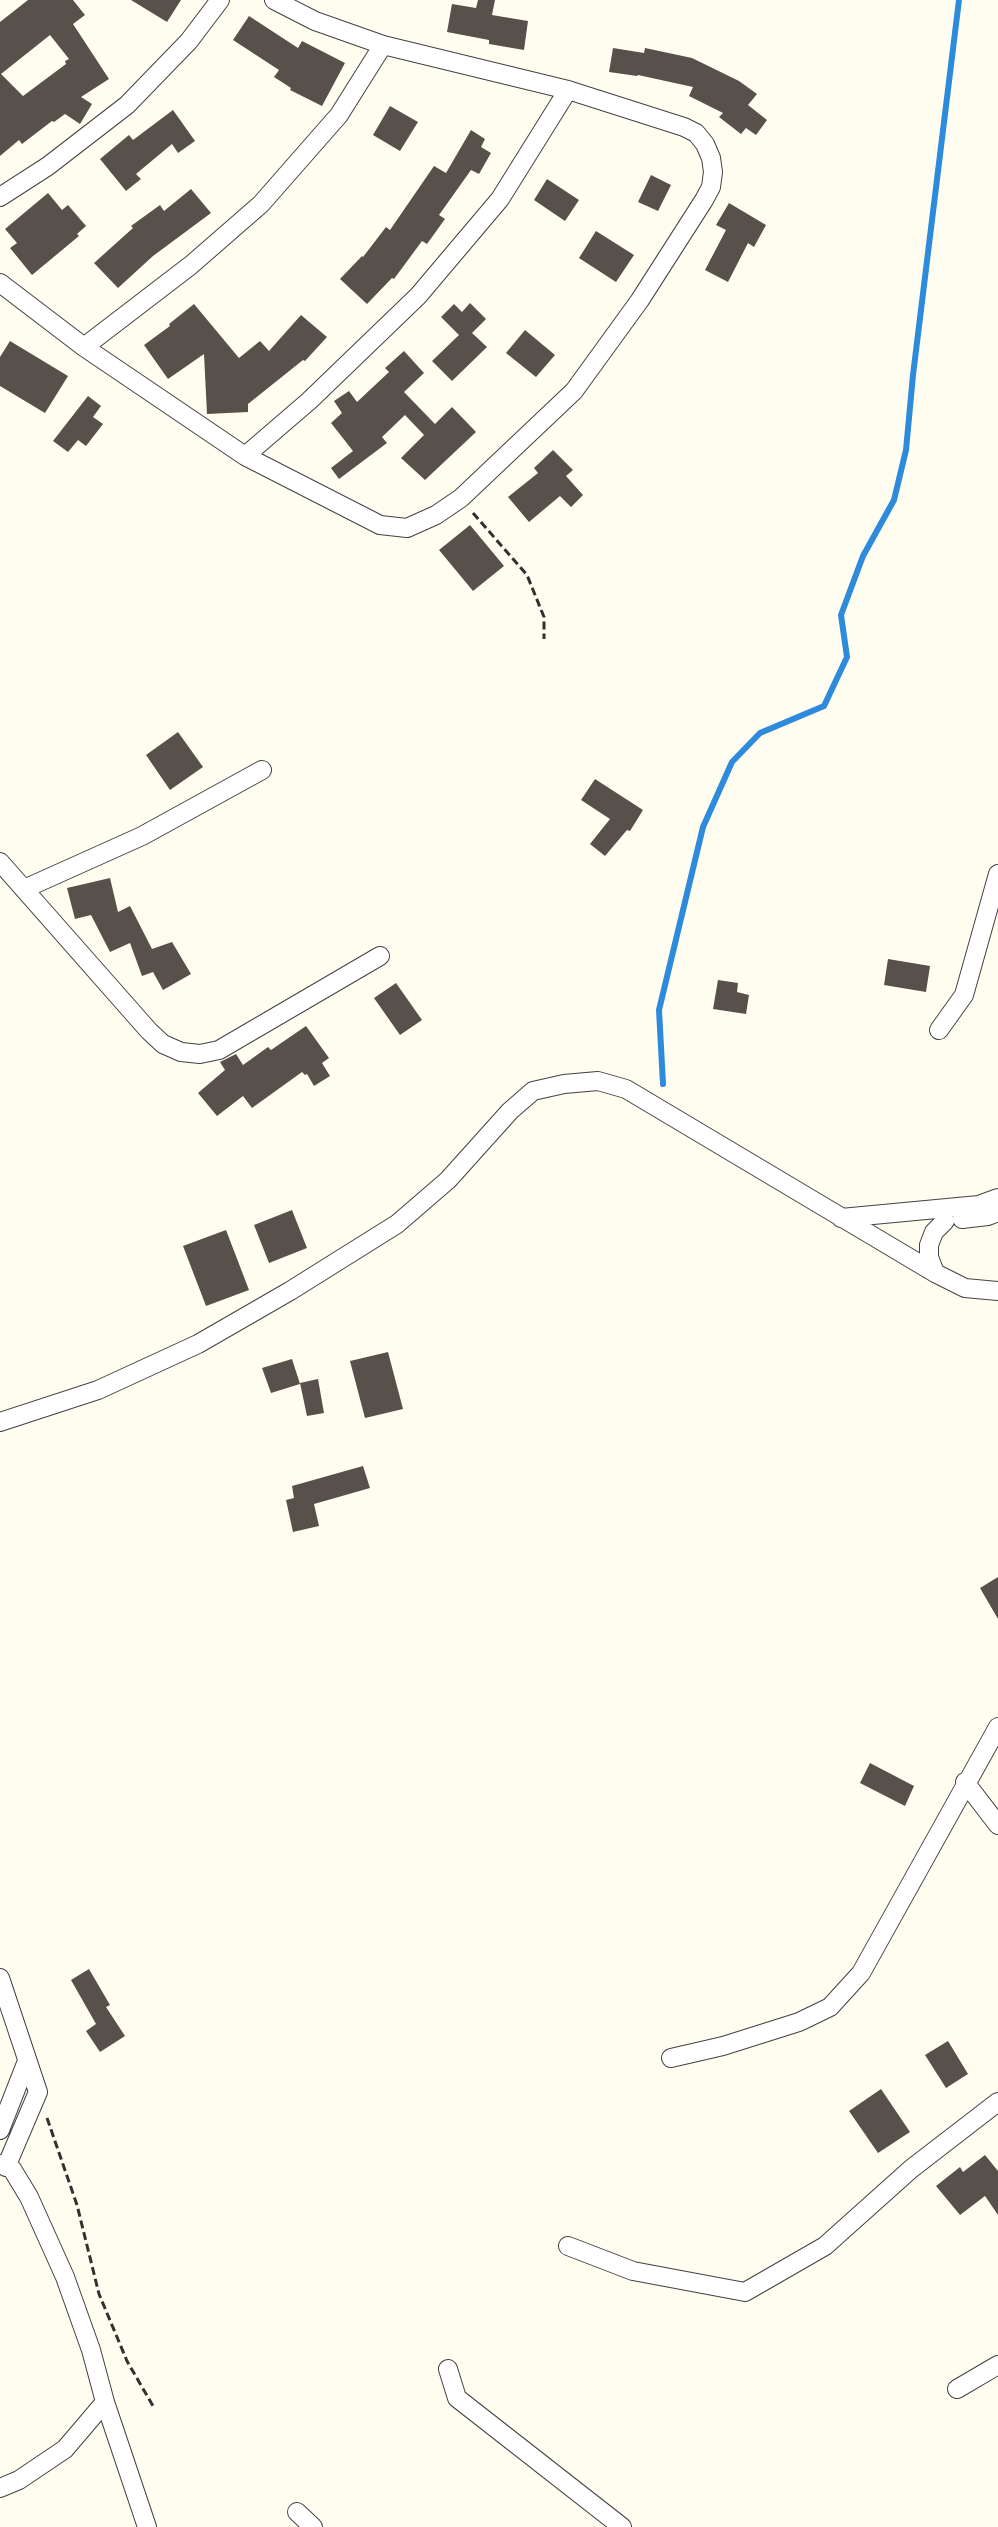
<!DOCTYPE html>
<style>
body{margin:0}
canvas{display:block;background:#fffdf0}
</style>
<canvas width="998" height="2527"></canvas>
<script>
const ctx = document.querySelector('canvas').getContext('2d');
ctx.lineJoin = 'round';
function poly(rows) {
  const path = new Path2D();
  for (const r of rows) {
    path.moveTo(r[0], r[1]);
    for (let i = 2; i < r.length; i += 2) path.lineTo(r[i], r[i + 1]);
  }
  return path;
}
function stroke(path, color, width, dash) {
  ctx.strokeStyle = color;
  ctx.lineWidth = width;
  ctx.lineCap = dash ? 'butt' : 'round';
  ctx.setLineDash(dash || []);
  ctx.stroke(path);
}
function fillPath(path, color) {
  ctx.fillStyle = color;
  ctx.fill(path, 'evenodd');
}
const stream = poly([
 [663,1084,659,1010,703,827,732,762,760,733,824,706,847,657,841,615,863,556,894,500,906,450,913,375,959,0]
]);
const building = poly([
 [28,0,73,0,85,15,73,24,109,79,81,97,92,104,80,124,65,114,54,122,52,121,22,144,19,140,0,156,0,22],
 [50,35,69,59,65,61,66,64,23,96,1,74],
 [131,0,181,0,167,22],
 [478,0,495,0,492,15,528,21,524,50,489,44,489,40,447,32,452,4,476,8],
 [249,16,298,48,302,41,345,63,322,106,290,90,291,88,274,77,279,70,233,40],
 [613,48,644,53,645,48,692,58,739,81,757,94,748,105,767,120,756,135,746,128,741,134,719,117,723,113,689,96,693,87,638,75,637,76,609,72],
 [390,106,418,122,400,151,373,135],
 [173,110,195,141,178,153,172,144,136,174,141,179,126,191,100,159,129,135,133,140],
 [471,130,485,139,481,147,491,153,479,174,471,170,439,215,445,219,427,244,422,241,394,279,392,278,367,304,340,279,362,256,363,257,386,227,390,230,434,166,446,173],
 [651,175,671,185,658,211,638,202],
 [547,179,579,200,565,221,534,200],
 [191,189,211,213,153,256,118,288,94,263,133,228,131,226,160,205,164,211],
 [48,193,62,210,68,205,86,226,77,234,79,236,32,275,10,248,17,243,5,229],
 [729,203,766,225,754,247,748,243,728,282,705,270,726,230,716,225],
 [596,231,634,255,616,282,579,258],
 [470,303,486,319,472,333,487,347,452,381,432,361,459,335,441,317,454,304,462,312],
 [194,304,239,358,260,341,269,351,301,315,327,337,305,361,303,360,248,404,248,412,207,414,204,354,168,379,144,345,170,326,169,324],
 [525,330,555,355,536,377,506,353],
 [10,341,68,376,45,413,0,386,0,357],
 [404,351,424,373,404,392,435,424,452,407,476,432,425,480,401,458,424,435,405,415,382,437,387,443,339,479,331,468,353,451,331,423,342,413,334,401,349,391,357,402,389,372,385,368],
 [88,396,101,406,93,417,103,424,86,446,78,440,68,452,53,441],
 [553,450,573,470,566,476,583,495,571,507,560,496,529,522,508,497,538,473,534,468],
 [470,525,504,566,473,591,439,550],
 [178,732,203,767,170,790,146,755],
 [595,779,643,810,630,831,627,830,605,856,590,844,610,819,581,800],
 [110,878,118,912,130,906,152,949,172,942,191,974,163,990,153,972,142,976,130,943,110,952,91,915,75,919,67,888],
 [888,959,930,966,926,992,884,985],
 [718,980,738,983,737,992,749,995,746,1014,713,1009],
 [396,983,422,1020,400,1035,374,998],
 [306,1026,329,1058,322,1063,330,1076,314,1086,307,1074,305,1075,302,1072,252,1108,243,1096,217,1116,198,1093,225,1070,220,1062,236,1054,243,1065,268,1047,271,1050],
 [292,1210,307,1248,269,1263,254,1225],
 [226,1230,249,1290,206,1306,183,1246],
 [388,1352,403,1409,365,1418,350,1361],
 [292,1359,300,1384,271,1393,262,1368],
 [318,1379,324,1413,307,1416,300,1383],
 [363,1466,370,1488,314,1504,319,1526,293,1532,286,1500,294,1498,292,1486],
 [998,1577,998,1619,980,1588],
 [870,1763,914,1786,905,1806,860,1783],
 [89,1969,110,2005,106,2007,125,2036,100,2052,86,2031,96,2024,71,1980],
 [948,2041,968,2074,946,2088,925,2055],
 [881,2089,910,2132,878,2153,849,2111],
 [985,2155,998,2171,998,2215,985,2196,960,2215,936,2186,960,2167,963,2172]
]);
const path = poly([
 [473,513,527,575,544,617,544,639],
 [47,2118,77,2205,99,2294,127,2361,153,2406]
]);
const minor = poly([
 [0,197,48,166,127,105,189,41,220,0],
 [0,283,84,347,245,456,380,525,407,528,436,515,461,498,574,391,640,300,704,200,711,187,713,172,711,158,705,144,696,133,684,127,568,90,383,45,315,21,274,0],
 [84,347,191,265,261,204,339,115,383,45],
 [245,456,309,401,418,296,500,199,568,90],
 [0,862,149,1031,163,1044,181,1052,200,1054,219,1050,380,956],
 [24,889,142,836,262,770],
 [939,1030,964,995,998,874],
 [841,1218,979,1205,998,1198],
 [962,1219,988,1216,998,1212],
 [935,1273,929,1257,929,1245,934,1232,945,1221],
 [0,1422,98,1390,198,1344,290,1291,397,1224,448,1180,510,1111,533,1091,564,1084,598,1081,626,1089,935,1273,965,1288,998,1291],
 [965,1782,998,1825],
 [0,1978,38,2092,6,2167],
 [671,2058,723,2046,799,2022,830,2007,861,1973,998,1727],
 [0,2130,27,2061],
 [0,2164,12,2169,29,2197,65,2277,91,2350,105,2402,147,2527],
 [568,2246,633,2271,745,2292,825,2246,911,2169,998,2102],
 [448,2369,457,2398,622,2527],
 [957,2389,998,2365],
 [0,2488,19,2480,65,2449,105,2402],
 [297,2512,313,2527]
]);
stroke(stream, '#2e8bdb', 6);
fillPath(building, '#58504a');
stroke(minor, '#424242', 20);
stroke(path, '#313131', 3, [8, 4]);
stroke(minor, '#fff', 18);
</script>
